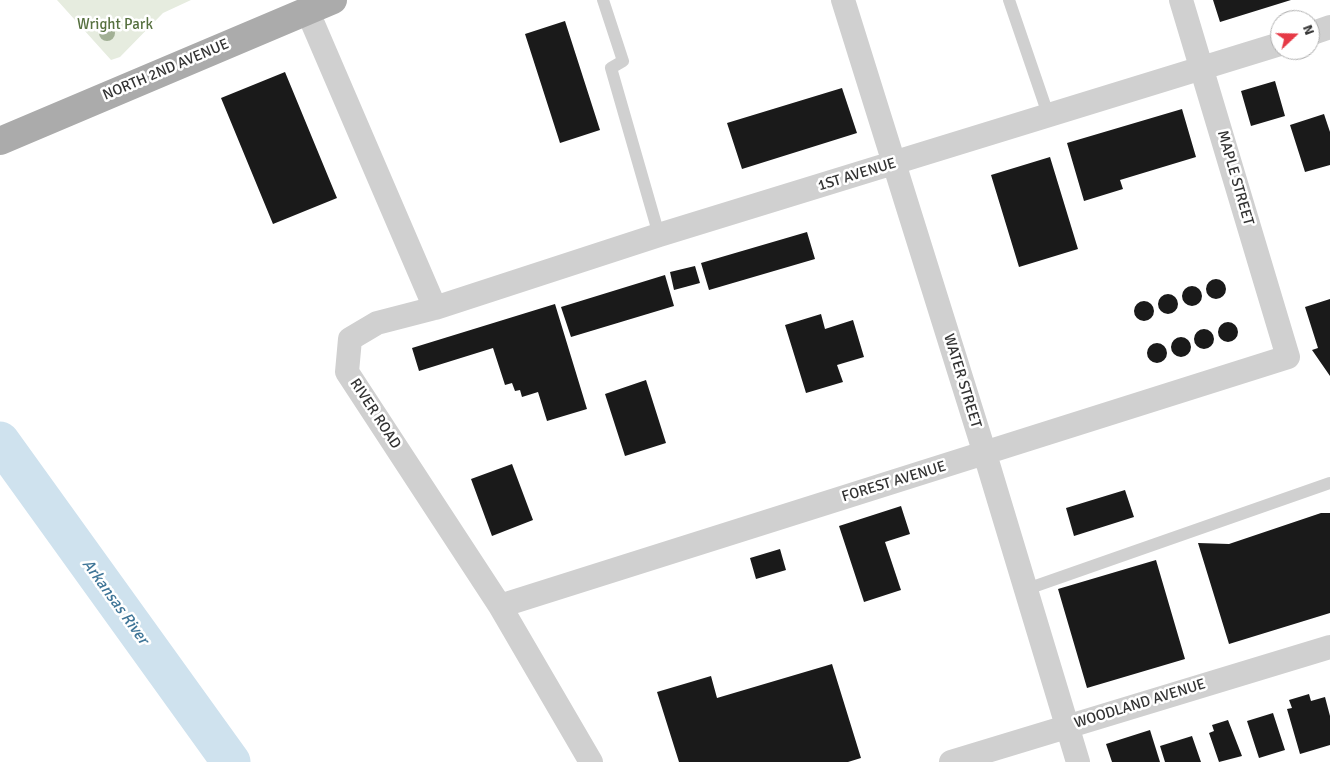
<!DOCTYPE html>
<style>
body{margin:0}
#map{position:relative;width:1330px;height:762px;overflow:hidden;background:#fff;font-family:Signika,sans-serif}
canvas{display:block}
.north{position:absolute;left:1270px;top:10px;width:50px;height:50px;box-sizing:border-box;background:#fff;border:1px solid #adadad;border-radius:50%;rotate:69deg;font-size:14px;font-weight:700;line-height:20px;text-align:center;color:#333}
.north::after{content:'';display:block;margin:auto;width:18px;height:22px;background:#e63946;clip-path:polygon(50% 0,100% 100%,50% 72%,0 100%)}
</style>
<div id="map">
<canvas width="1330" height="762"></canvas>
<div class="north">N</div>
</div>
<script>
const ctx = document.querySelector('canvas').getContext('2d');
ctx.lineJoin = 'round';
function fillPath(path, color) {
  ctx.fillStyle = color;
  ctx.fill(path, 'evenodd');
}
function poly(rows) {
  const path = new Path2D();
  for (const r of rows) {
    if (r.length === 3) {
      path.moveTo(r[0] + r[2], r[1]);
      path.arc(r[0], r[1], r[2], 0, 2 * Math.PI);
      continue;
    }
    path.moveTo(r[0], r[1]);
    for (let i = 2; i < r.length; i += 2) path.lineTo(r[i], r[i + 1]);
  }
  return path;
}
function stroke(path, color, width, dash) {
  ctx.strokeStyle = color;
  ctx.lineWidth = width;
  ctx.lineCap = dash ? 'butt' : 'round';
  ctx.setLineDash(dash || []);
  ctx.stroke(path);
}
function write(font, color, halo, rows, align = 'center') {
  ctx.font = font + ' Signika,sans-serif';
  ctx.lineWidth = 5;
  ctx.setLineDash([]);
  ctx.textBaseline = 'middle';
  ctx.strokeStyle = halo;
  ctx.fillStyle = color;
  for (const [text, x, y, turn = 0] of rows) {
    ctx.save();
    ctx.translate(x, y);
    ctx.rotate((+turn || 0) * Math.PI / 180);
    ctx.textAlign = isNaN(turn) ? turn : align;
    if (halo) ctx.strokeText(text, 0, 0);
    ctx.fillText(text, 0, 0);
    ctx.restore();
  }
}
const green = poly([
 [57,0,191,0,163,13,120,57,111,60]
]);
const river = poly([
 [0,441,231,762]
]);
const building = poly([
 [1213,0,1291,0,1220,22],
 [565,21,600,130,560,143,525,34],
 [285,72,337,198,273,224,221,98],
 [1275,81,1285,116,1251,126,1241,91],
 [842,88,857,133,742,169,727,123],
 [1182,109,1196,157,1120,180,1123,189,1084,201,1067,143],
 [1324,114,1330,132,1330,165,1305,172,1290,125],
 [1050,157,1078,249,1019,267,991,175],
 [807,232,815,259,709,290,701,263],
 [695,266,700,283,674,290,670,272],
 [665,275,674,306,571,337,561,307],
 [1216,289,10],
 [1192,296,10],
 [1168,304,10],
 [1330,299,1330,376,1312,350,1318,348,1305,307],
 [1144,311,10],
 [555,304,587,409,547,421,538,392,522,397,520,390,515,391,512,383,505,385,493,348,419,371,412,348],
 [821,314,825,329,853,320,864,357,837,365,843,382,806,393,785,325],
 [1228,332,10],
 [1204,339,10],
 [1181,347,10],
 [1157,353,10],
 [646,380,666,443,625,456,605,394],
 [512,464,533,520,492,536,471,479],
 [1125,490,1134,517,1074,536,1066,508],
 [901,506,910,534,885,542,901,590,864,602,839,526],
 [1321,513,1330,513,1330,613,1229,644,1198,543,1229,544],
 [780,549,786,570,756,579,750,558],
 [1156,560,1185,659,1087,688,1058,589],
 [832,664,861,758,848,762,679,762,657,692,711,676,717,698],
 [1309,694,1311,701,1325,697,1330,716,1330,745,1300,754,1287,709,1292,708,1289,700],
 [1273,713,1285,750,1259,758,1247,721],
 [1228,720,1242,756,1219,762,1209,733,1214,731,1212,725],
 [1150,730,1160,762,1112,762,1106,744],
 [1192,736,1201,762,1165,762,1160,746]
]);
const lane = poly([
 [603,0,623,61,611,68,659,235],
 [1009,0,1049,117],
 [1027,589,1330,483]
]);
const street = poly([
 [843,0,985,454,1078,762],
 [307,10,435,308],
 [1310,34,1330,27],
 [500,606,1288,357,1181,0],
 [591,762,500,606,347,372,350,339,377,323,435,308,659,235,1280,44],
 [951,762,1330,647]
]);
const primary = poly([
 [0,141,333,0]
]);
const trees = [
 [107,33]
];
const parkNames = [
 ["Wright Park",115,25]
];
const streetNames = [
 ["NORTH 2ND AVENUE",166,70,-23],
 ["1ST AVENUE",857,175,-17],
 ["MAPLE STREET",1235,178,74],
 ["WATER STREET",962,381,73],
 ["RIVER ROAD",375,414,57],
 ["FOREST AVENUE",894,482,-17],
 ["WOODLAND AVENUE",1140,704,-17]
];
const waterNames = [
 ["Arkansas River",115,602,54]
];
fillPath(green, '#e6ecdf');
stroke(river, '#cfe2ee', 39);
fillPath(building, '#1a1a1a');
stroke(lane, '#d0d0d0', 12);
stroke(street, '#d0d0d0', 24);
stroke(primary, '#ababab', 28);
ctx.fillStyle = '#a2b095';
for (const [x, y] of trees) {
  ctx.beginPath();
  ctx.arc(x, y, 8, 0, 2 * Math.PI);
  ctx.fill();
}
write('15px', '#56703f', '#fff', parkNames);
write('15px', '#333', '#fff', streetNames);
write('italic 16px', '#3f7597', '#fff', waterNames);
</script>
